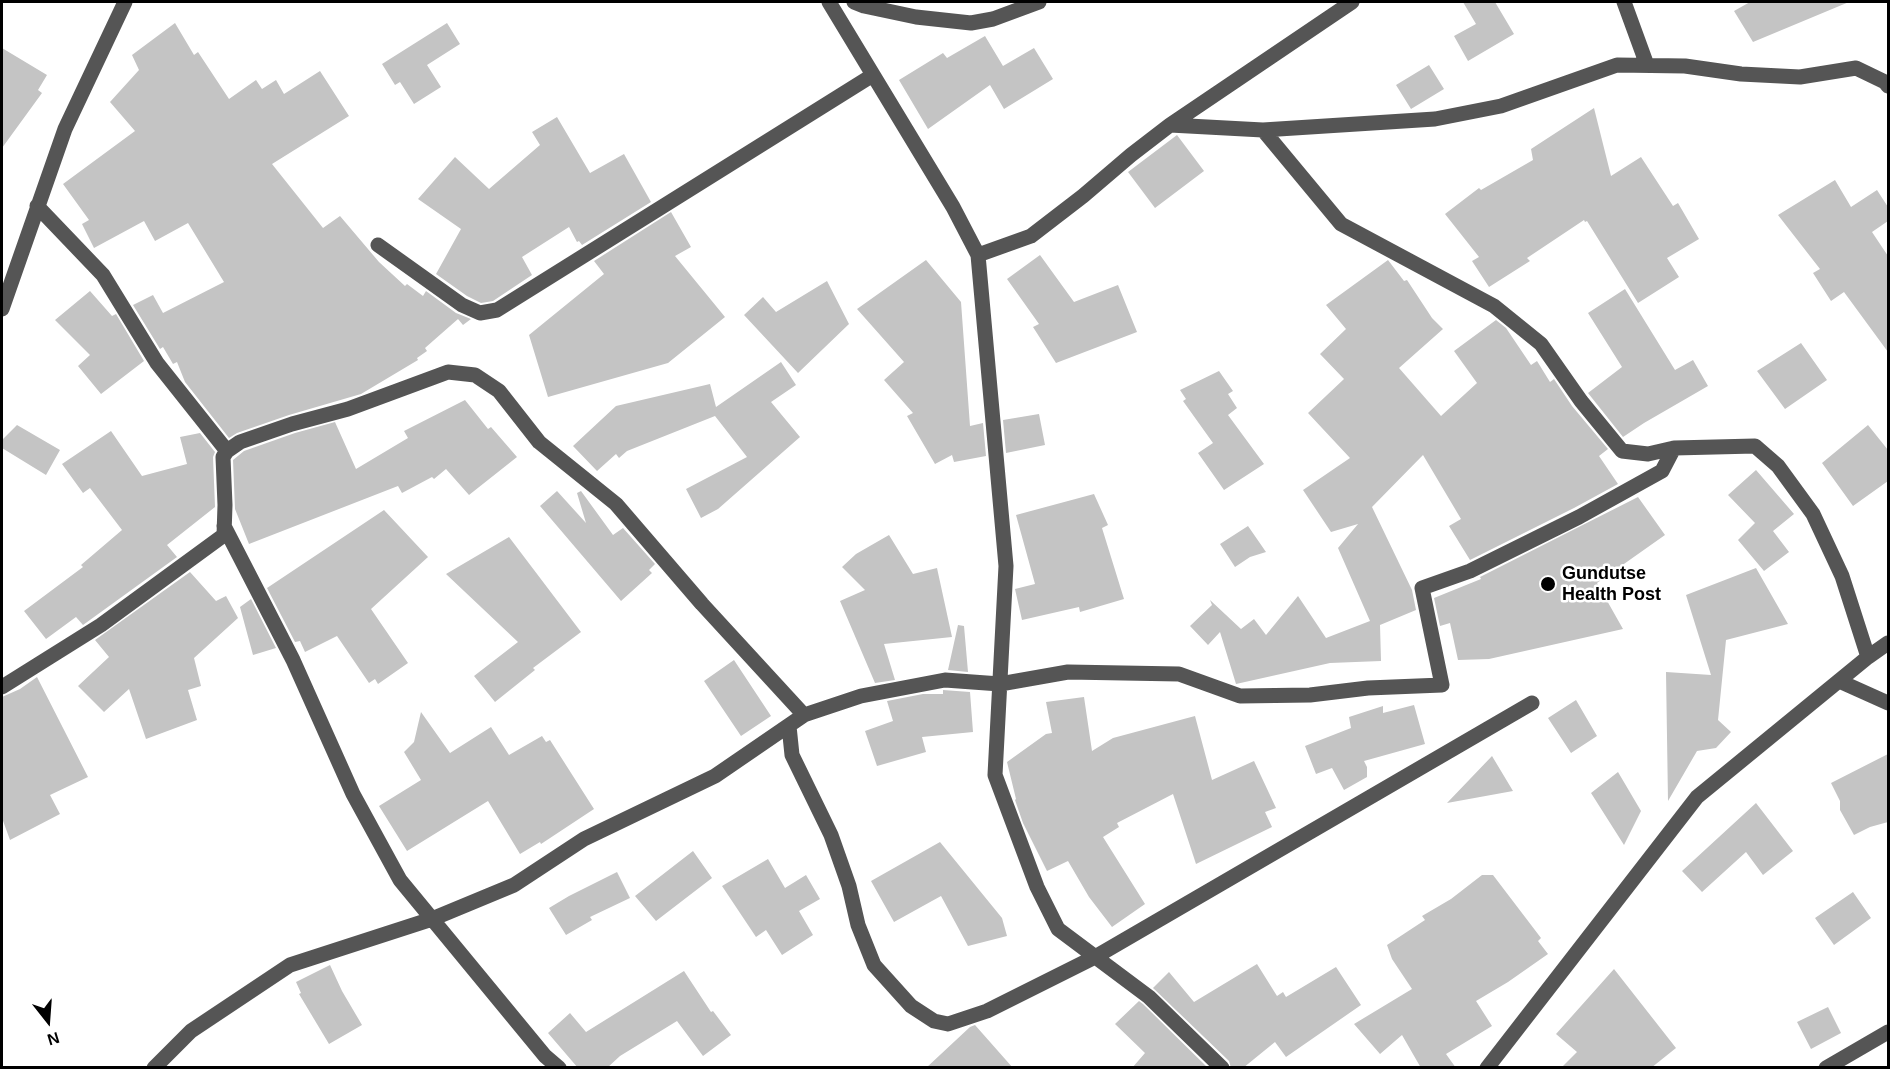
<!DOCTYPE html>
<style>
body{margin:0}
#map{position:relative;width:1890px;height:1069px;overflow:hidden;background:#fff;font-family:Helvetica,sans-serif}
canvas{display:block}
.frame{position:absolute;inset:0;border:3px solid #000;pointer-events:none}
.north{position:absolute;left:18px;top:991px;width:60px;height:60px;-webkit-text-stroke:4px #fff;paint-order:stroke;rotate:163deg;font-size:16px;font-weight:700;line-height:24px;text-align:center;color:#000}
.north::after{content:'';display:block;margin:auto;width:21px;height:27px;background:#000;clip-path:polygon(50% 0,100% 100%,50% 72%,0 100%)}
</style>
<div id="map">
<canvas width="1890" height="1069"></canvas>
<div class="frame"></div>
<div class="north">N</div>
</div>
<script>
const ctx = document.querySelector('canvas').getContext('2d');
ctx.lineJoin = 'round';
function fillPath(path, color) {
  ctx.fillStyle = color;
  ctx.fill(path, 'evenodd');
}
function poly(rows) {
  const path = new Path2D();
  for (const r of rows) {
    path.moveTo(r[0], r[1]);
    for (let i = 2; i < r.length; i += 2) path.lineTo(r[i], r[i + 1]);
  }
  return path;
}
function stroke(path, color, width, dash) {
  ctx.strokeStyle = color;
  ctx.lineWidth = width;
  ctx.lineCap = dash ? 'butt' : 'round';
  ctx.setLineDash(dash || []);
  ctx.stroke(path);
}
function write(font, color, halo, rows, align = 'center') {
  ctx.font = font + ' Helvetica,sans-serif';
  ctx.lineWidth = 5;
  ctx.setLineDash([]);
  ctx.textBaseline = 'middle';
  ctx.strokeStyle = halo;
  ctx.fillStyle = color;
  for (const [text, x, y, turn = 0] of rows) {
    ctx.save();
    ctx.translate(x, y);
    ctx.rotate((+turn || 0) * Math.PI / 180);
    ctx.textAlign = isNaN(turn) ? turn : align;
    if (halo) ctx.strokeText(text, 0, 0);
    ctx.fillText(text, 0, 0);
    ctx.restore();
  }
}
const building = poly([
 [1463,2,1495,2,1514,34,1468,61,1454,36,1476,24],
 [1750,2,1849,2,1753,42,1734,11],
 [175,23,194,55,198,52,229,99,256,80,262,89,276,80,284,94,320,71,349,116,272,164,323,228,340,216,379,262,405,286,407,284,423,296,426,291,456,313,471,319,463,325,458,319,425,348,427,351,417,358,418,360,361,394,289,415,237,433,229,438,185,382,177,362,173,364,163,347,160,349,133,305,153,295,163,313,224,282,188,223,155,241,144,221,94,248,82,224,89,220,63,184,135,131,110,102,139,70,132,55],
 [447,23,460,44,427,65,441,87,414,104,400,82,395,85,382,64],
 [985,36,1003,66,1034,48,1053,79,1004,109,990,85,928,129,899,80,943,53,947,58],
 [2,48,47,75,38,90,42,93,2,148],
 [1429,65,1444,89,1411,109,1396,85],
 [1594,108,1611,176,1641,157,1673,206,1678,203,1699,239,1667,258,1679,277,1638,303,1587,221,1585,222,1584,220,1527,258,1530,261,1489,287,1472,261,1479,257,1445,214,1479,188,1481,190,1533,160,1531,149],
 [557,117,590,173,624,154,651,202,582,245,579,241,577,242,569,227,522,257,532,275,493,301,481,303,467,296,436,274,461,229,418,199,455,157,489,189,540,145,532,132],
 [1177,135,1204,171,1155,208,1128,172],
 [1835,180,1851,207,1877,190,1888,207,1888,221,1872,232,1888,256,1888,352,1844,292,1831,301,1813,273,1820,269,1778,215],
 [671,212,691,247,675,256,725,317,668,363,548,397,529,335,604,274,594,261],
 [1040,255,1074,302,1118,285,1137,332,1056,363,1033,327,1039,324,1007,279],
 [926,260,961,302,970,426,983,423,986,456,954,462,952,455,935,464,907,416,913,413,884,380,904,362,857,309],
 [1388,260,1404,281,1407,280,1432,318,1443,329,1399,368,1441,416,1477,383,1454,351,1496,320,1506,328,1531,365,1537,361,1550,382,1554,379,1572,406,1608,449,1599,456,1618,484,1574,508,1470,560,1449,526,1461,519,1423,455,1372,507,1412,590,1416,610,1380,625,1381,661,1330,663,1236,684,1220,632,1208,645,1190,626,1212,605,1210,600,1241,629,1254,619,1266,635,1298,596,1326,638,1370,621,1338,548,1358,524,1331,532,1303,490,1350,458,1308,413,1344,379,1320,354,1346,329,1326,305],
 [827,281,849,324,798,373,744,315,763,297,776,312],
 [1625,289,1675,370,1693,360,1708,386,1644,423,1623,437,1588,393,1622,367,1588,313],
 [90,291,112,316,116,314,144,361,101,394,78,366,90,355,55,320],
 [1801,343,1827,380,1785,409,1757,371],
 [781,362,796,385,771,402,800,437,718,509,701,518,686,489,747,457,715,416,627,451,619,458,616,454,597,471,573,446,616,406,710,384,716,407],
 [1219,371,1233,391,1228,394,1237,408,1228,415,1264,464,1224,490,1198,453,1213,443,1183,401,1186,399,1180,390],
 [465,400,488,429,491,427,517,457,469,495,446,469,434,479,432,477,402,493,398,486,249,544,235,509,233,460,244,451,295,433,335,422,356,469,408,438,404,431],
 [1039,414,1045,445,1006,453,1003,420],
 [17,425,60,450,46,475,2,448,2,440],
 [1868,425,1888,450,1888,481,1853,506,1822,463],
 [111,431,142,476,187,464,180,437,200,433,215,452,213,457,215,507,167,545,177,557,83,625,76,617,46,639,24,611,83,567,81,565,122,530,90,488,83,493,62,464],
 [1756,470,1794,514,1773,531,1789,552,1764,571,1738,540,1755,523,1728,495],
 [557,491,586,523,577,493,581,491,613,535,623,528,655,564,649,570,652,573,621,601,540,506],
 [1094,494,1108,525,1102,528,1124,599,1080,612,1079,607,1022,620,1015,589,1035,584,1016,515],
 [1638,497,1665,535,1597,583,1623,629,1489,659,1458,660,1450,623,1440,626,1434,598,1481,579,1480,577],
 [384,510,428,557,371,609,408,663,378,684,375,679,369,683,337,636,305,652,300,641,295,642,267,588],
 [1248,526,1266,552,1250,557,1235,567,1220,544],
 [889,535,913,574,937,568,952,637,884,644,895,680,875,683,840,601,865,590,842,567,856,554],
 [509,537,581,632,533,668,535,670,495,702,474,676,518,642,446,574],
 [1756,568,1788,624,1726,640,1718,720,1731,732,1716,748,1697,751,1668,801,1666,672,1711,675,1686,595],
 [190,572,216,601,226,596,238,618,194,658,201,686,188,690,197,720,146,739,129,689,104,712,78,686,109,657,95,640],
 [251,599,276,648,253,655,240,607],
 [958,625,964,626,968,672,948,670],
 [734,660,771,716,741,736,704,681],
 [37,677,88,777,50,795,60,814,10,840,2,818,2,697,20,689],
 [943,690,970,692,973,732,922,737,926,752,877,766,865,731,893,721,887,701,923,694,943,694],
 [1084,697,1092,751,1113,738,1195,716,1212,780,1254,761,1276,808,1265,812,1272,827,1196,864,1173,794,1117,823,1119,827,1103,837,1145,904,1112,927,1089,897,1068,861,1047,871,1023,823,1015,800,1016,799,1007,762,1046,734,1052,733,1046,702],
 [1576,700,1597,736,1571,753,1548,718],
 [1414,705,1425,744,1364,761,1367,767,1367,777,1344,790,1332,768,1316,774,1305,746,1351,728,1349,717,1383,706,1383,713],
 [421,712,450,753,491,727,509,755,542,736,546,742,550,740,594,809,541,844,540,842,520,854,488,801,407,851,379,806,421,780,404,752,414,742],
 [1888,754,1888,822,1870,827,1854,835,1840,810,1840,801,1831,783],
 [1492,756,1513,791,1447,803],
 [1618,772,1641,811,1624,845,1591,793],
 [1756,803,1793,851,1763,875,1746,852,1702,892,1682,871],
 [940,842,1002,918,1007,936,968,946,941,896,894,922,871,881],
 [693,851,712,878,656,921,635,896],
 [768,859,785,888,806,875,820,899,799,911,813,935,782,955,766,930,756,937,722,886],
 [617,872,630,898,590,917,592,920,566,935,549,908,569,896],
 [1482,875,1493,875,1541,938,1538,941,1548,954,1508,982,1476,1001,1492,1026,1446,1054,1456,1068,1421,1068,1402,1035,1380,1054,1354,1024,1412,989,1392,959,1387,945,1425,920,1422,916,1451,899],
 [1853,892,1871,918,1834,945,1815,918],
 [1257,964,1277,996,1283,992,1286,997,1336,967,1361,1005,1286,1057,1275,1042,1243,1068,1231,1068,1229,1061,1153,988,1169,972,1194,1002],
 [330,965,342,991,362,1025,329,1044,299,994,301,993,296,982],
 [1614,969,1676,1048,1651,1068,1561,1068,1577,1052,1556,1034],
 [684,971,711,1012,713,1011,731,1035,703,1056,677,1021,620,1056,607,1068,578,1068,548,1033,570,1013,586,1032],
 [1139,1001,1143,1004,1208,1068,1132,1068,1145,1053,1115,1024],
 [1828,1007,1841,1033,1811,1049,1797,1022],
 [975,1025,1013,1068,926,1068,970,1027]
]);
const minor = poly([
 [829,2,953,207,978,255,1006,566,995,775,1037,887,1058,929,1149,997,1222,1068],
 [854,2,864,6,916,17,971,23,993,19,1039,2],
 [1624,2,1647,65],
 [1170,125,1352,2],
 [1263,130,1435,119,1501,106,1617,65,1685,66,1741,74,1800,77,1856,68,1885,82,1888,86],
 [37,206,103,275,157,363,227,451],
 [378,245,462,305,480,313,497,310,873,75],
 [978,255,1031,236,1083,196,1131,155,1170,125,1263,130,1341,224,1494,306,1541,344,1581,401,1622,451,1648,454,1674,448,1755,446,1778,466,1813,514,1842,576,1868,657],
 [2,309,65,129,125,2],
 [224,526,293,660,353,794,400,880,545,1056,559,1068],
 [1839,681,1888,703],
 [2,687,101,625,224,535,225,505,223,457,227,451,240,442,292,424,348,409,448,372,475,375,499,391,539,442,616,504,702,604,804,715],
 [789,726,792,755,831,835,849,886,858,925,874,965,911,1006,934,1021,948,1024,987,1011,1095,957,1532,703],
 [154,1068,191,1031,290,965,432,919,514,885,584,839,715,776,804,715,861,696,945,680,1000,684,1068,672,1179,674,1240,696,1310,695,1368,688,1442,685,1422,588,1470,571,1579,517,1662,471,1674,448],
 [1487,1068,1697,797,1868,657,1888,643],
 [1826,1068,1888,1032]
]);
const markers = [
 [1548,584,8,"#000"]
];
const poiNames = [
 ["Gundutse",1562,574],
 ["Health Post",1562,595]
];
fillPath(building, '#c4c4c4');
stroke(minor, '#555', 15);
for (const [x, y, r, color] of markers) {
  const dot = new Path2D();
  dot.arc(x, y, r, 0, 2 * Math.PI);
  ctx.fillStyle = color;
  ctx.fill(dot);
  stroke(dot, '#fff', 2);
}
write('bold 18px', '#000', '#fff', poiNames, 'left');
</script>
